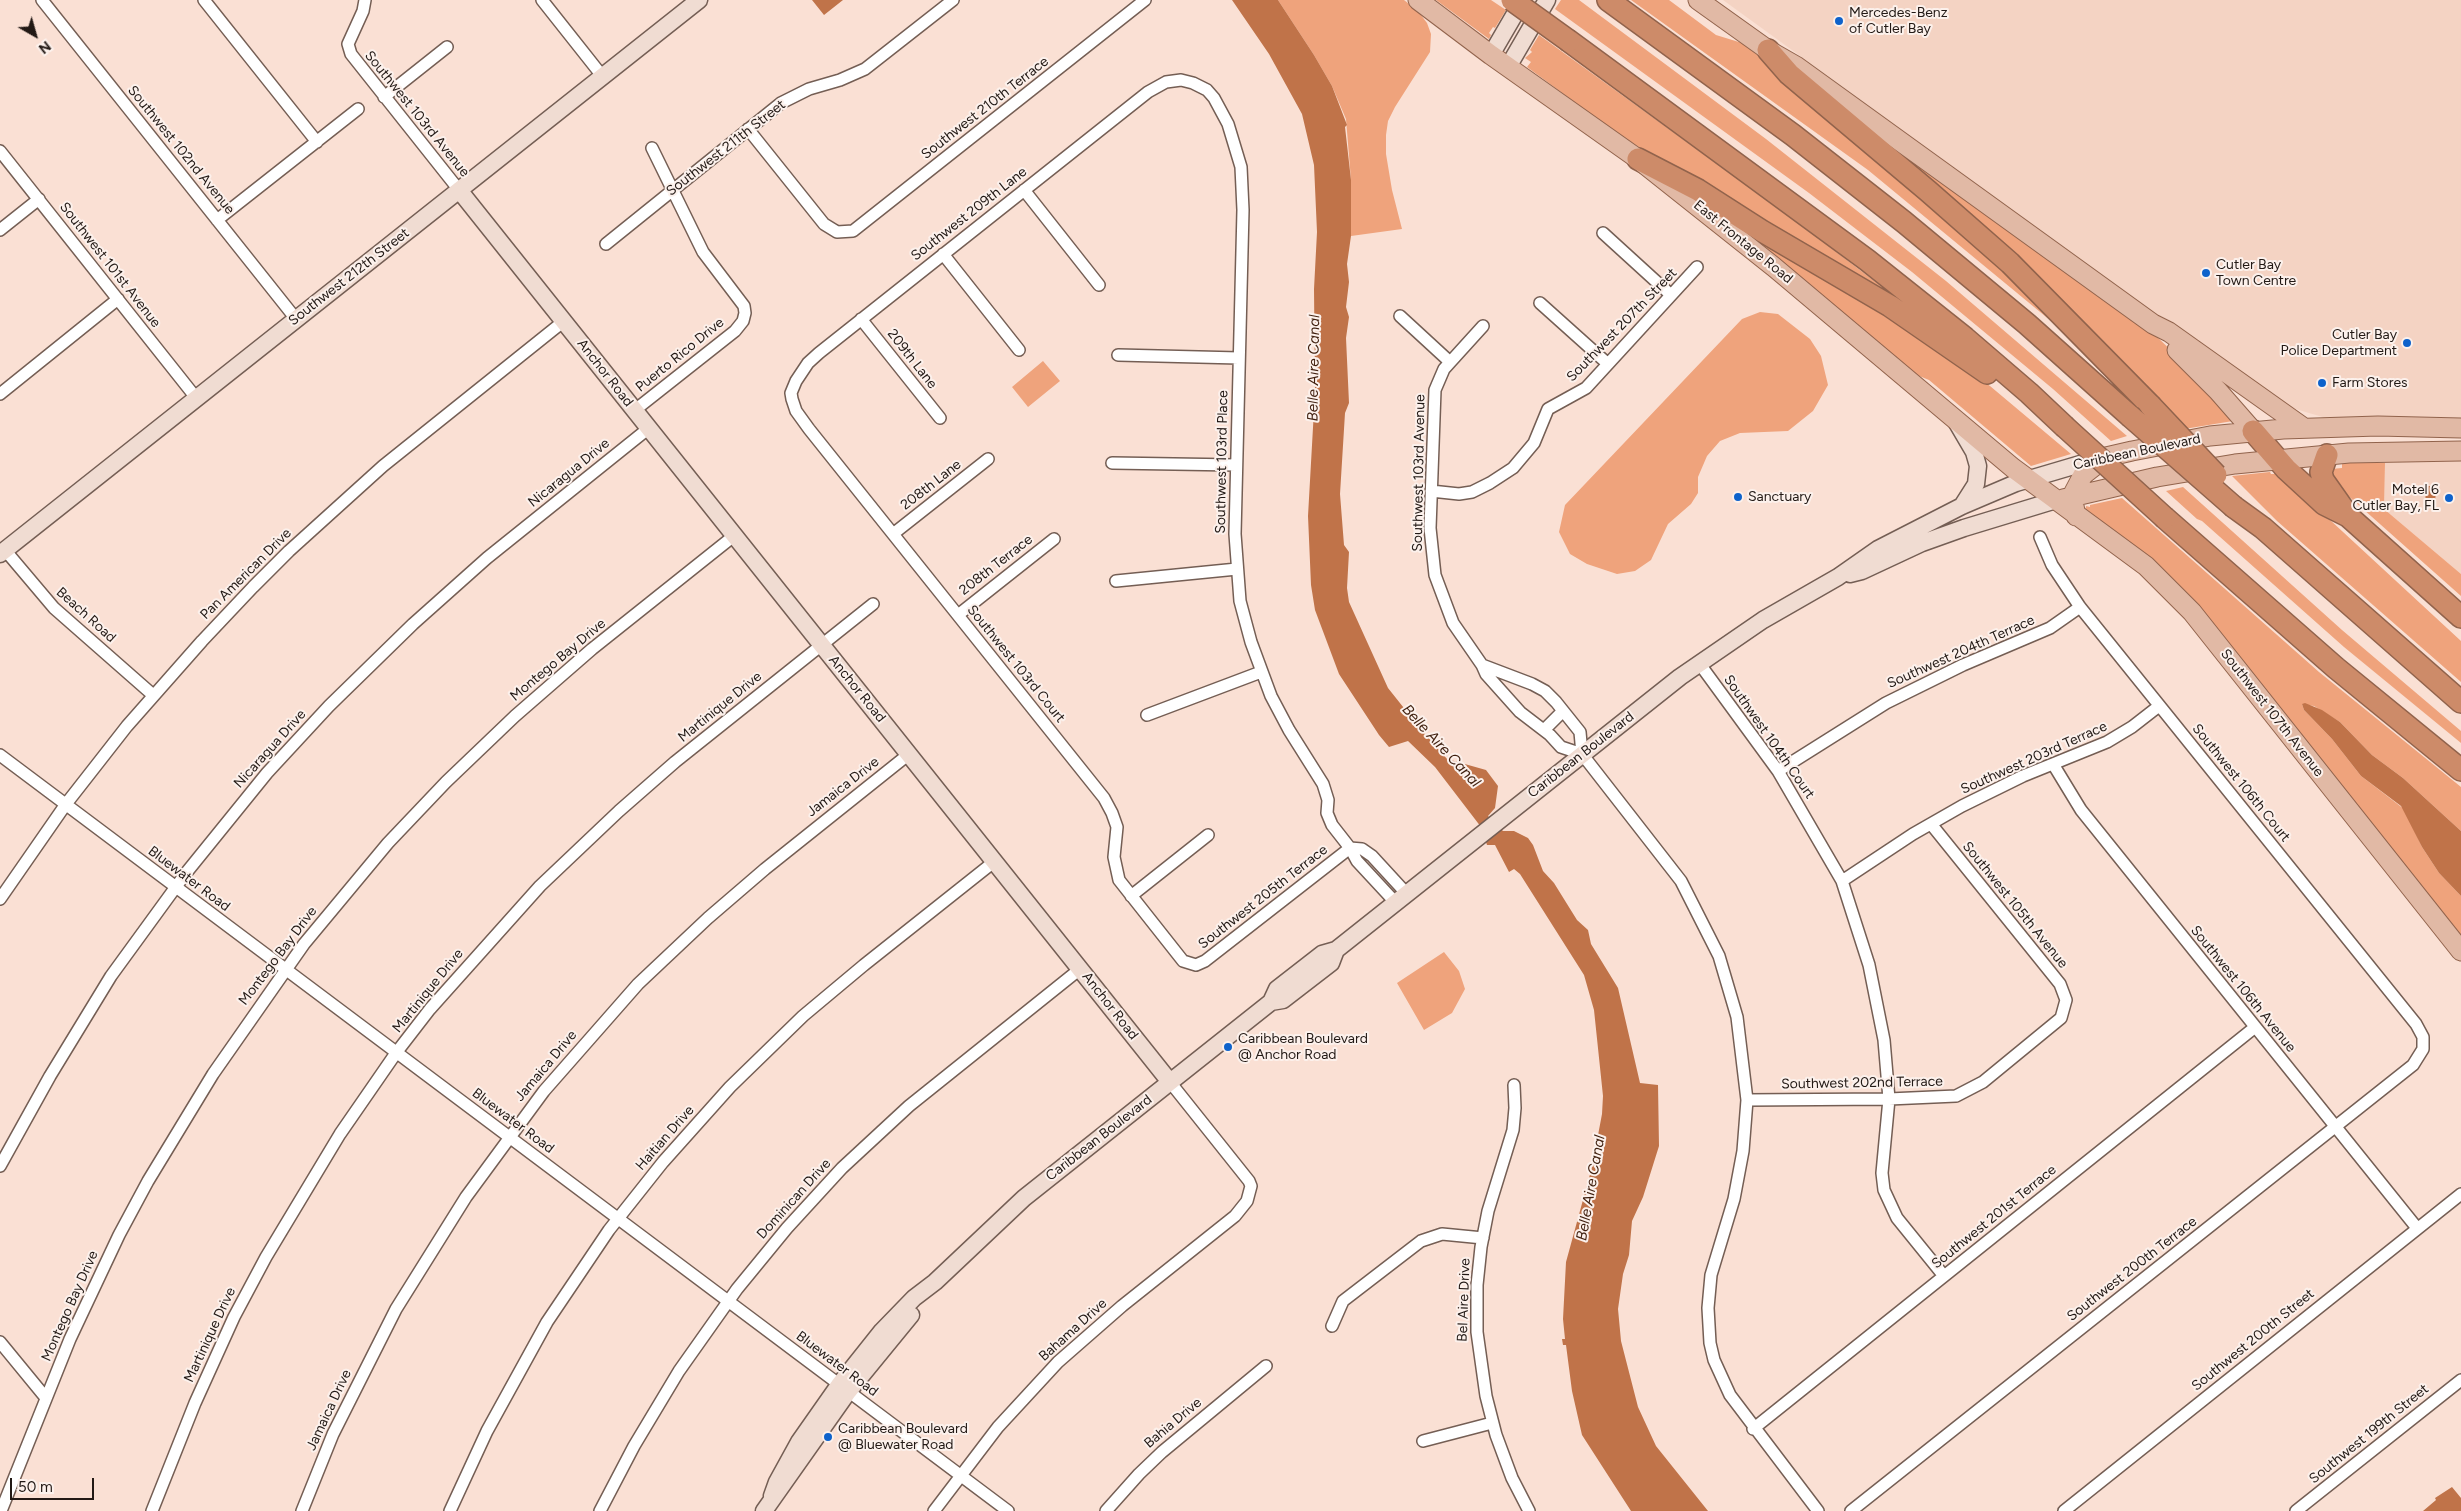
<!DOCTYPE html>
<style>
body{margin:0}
#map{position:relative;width:2461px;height:1511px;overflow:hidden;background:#fae0d4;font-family:Figtree,sans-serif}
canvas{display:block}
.north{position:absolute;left:10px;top:10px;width:50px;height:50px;-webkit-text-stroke:4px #fcf1ec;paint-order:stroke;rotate:142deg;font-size:14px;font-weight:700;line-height:20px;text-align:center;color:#221915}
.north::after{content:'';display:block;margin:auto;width:18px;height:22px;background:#221915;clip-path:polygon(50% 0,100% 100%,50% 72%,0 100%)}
.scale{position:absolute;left:10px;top:1478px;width:84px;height:22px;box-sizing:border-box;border:2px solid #221915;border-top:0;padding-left:6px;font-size:15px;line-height:18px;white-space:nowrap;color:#221915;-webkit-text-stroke:4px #fcf1ec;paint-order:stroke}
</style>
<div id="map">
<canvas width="2461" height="1511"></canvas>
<div class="north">N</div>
<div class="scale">50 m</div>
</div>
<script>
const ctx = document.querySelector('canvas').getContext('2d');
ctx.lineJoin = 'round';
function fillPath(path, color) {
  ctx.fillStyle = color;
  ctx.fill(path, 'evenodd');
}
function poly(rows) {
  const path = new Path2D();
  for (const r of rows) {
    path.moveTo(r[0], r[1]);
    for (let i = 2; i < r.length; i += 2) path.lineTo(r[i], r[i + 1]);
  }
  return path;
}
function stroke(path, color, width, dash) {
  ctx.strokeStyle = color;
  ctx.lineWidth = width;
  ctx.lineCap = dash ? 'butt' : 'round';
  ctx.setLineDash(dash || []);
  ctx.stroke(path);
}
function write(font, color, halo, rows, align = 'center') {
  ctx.font = font + ' Figtree,sans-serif';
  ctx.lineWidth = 4;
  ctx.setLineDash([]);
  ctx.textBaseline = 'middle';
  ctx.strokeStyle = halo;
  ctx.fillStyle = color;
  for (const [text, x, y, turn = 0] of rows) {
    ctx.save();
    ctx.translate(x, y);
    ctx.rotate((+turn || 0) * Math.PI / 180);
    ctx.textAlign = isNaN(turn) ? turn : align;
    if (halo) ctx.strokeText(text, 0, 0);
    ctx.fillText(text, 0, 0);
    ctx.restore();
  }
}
const built = poly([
 [1723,0,2461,0,2461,420,2326,418,2292,408,2182,333],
 [2414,461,2461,461,2461,574,2384,509,2385,463]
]);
const green = poly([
 [1278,0,1404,0,1418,11,1427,23,1431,34,1430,52,1395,107,1388,121,1386,135,1386,154,1392,190,1402,229,1351,236,1351,180,1346,119,1332,86,1314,55],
 [1436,0,1491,0,1506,10,1495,28,1493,27,1489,33,1491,35,1489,39],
 [1561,0,1579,0,1766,139,1946,281,2127,436,2111,441,2053,389,1912,272,1809,193,1555,9],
 [1631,0,1669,0,1716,35,1742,43,1800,88,2057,317,2051,321,1868,170],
 [1539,35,1792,218,1903,303,1675,171,1607,126,1527,67,1531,62,1525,58,1532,52,1530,50],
 [1841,109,2154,334,2179,358,2233,421,2184,429],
 [1762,236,1943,351,1990,386,2071,454,2031,466,1929,380,1907,371,1756,242],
 [1760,312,1778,314,1810,339,1821,356,1828,385,1813,411,1788,431,1740,433,1720,441,1707,456,1698,477,1698,493,1691,504,1668,524,1651,560,1635,571,1617,574,1587,564,1570,554,1559,532,1565,505,1742,319],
 [1043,361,1060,381,1028,407,1012,387],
 [2342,463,2385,463,2384,509,2461,574,2461,596,2336,485,2332,479,2331,469,2342,468],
 [2274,471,2277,471,2461,641,2461,682,2277,521,2232,476,2270,472,2271,474,2274,474],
 [2183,487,2342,630,2461,731,2461,743,2344,647,2202,521,2197,519,2166,491],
 [2122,498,2319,672,2461,787,2461,831,2403,778,2372,755,2340,722,2314,706,2302,704,2304,710,2332,739,2361,776,2404,809,2422,847,2439,873,2461,896,2461,940,2228,648,2084,511,2084,507,2086,508,2086,506,2090,507,2090,505],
 [1444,952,1459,971,1465,989,1452,1013,1424,1030,1397,983]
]);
const water = poly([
 [812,0,843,0,824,15],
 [1232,0,1278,0,1314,55,1332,86,1347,125,1345,127,1351,180,1351,236,1347,264,1349,282,1346,307,1349,317,1346,338,1349,403,1345,413,1340,494,1344,545,1349,552,1347,588,1349,602,1388,688,1419,727,1447,759,1486,770,1498,786,1495,808,1488,816,1503,831,1514,831,1528,838,1533,845,1543,871,1554,883,1577,920,1588,930,1591,944,1618,988,1640,1083,1658,1085,1659,1146,1643,1197,1632,1221,1629,1255,1623,1274,1618,1309,1621,1341,1638,1407,1656,1446,1708,1511,1631,1511,1582,1435,1572,1391,1566,1345,1563,1345,1562,1339,1565,1339,1563,1319,1566,1262,1592,1167,1602,1114,1603,1096,1594,1010,1584,975,1520,874,1514,869,1509,872,1495,845,1487,845,1481,827,1435,767,1408,741,1389,747,1379,735,1339,674,1315,610,1311,585,1308,516,1315,392,1314,289,1317,232,1314,165,1302,114,1269,54],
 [2426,486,2436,486,2435,507,2425,507],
 [2305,703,2322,710,2340,722,2372,755,2403,778,2461,831,2461,896,2439,873,2422,847,2401,806,2361,776,2332,739,2304,710,2302,704],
 [2452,1487,2461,1498,2461,1511,2423,1511,2436,1500,2435,1498]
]);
const street = poly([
 [42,0,296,319],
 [204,0,317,142],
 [365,0,363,11,348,44,351,54,459,190],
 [542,0,603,77],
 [384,97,447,47],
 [748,129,824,224,837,232,853,231,1145,0],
 [0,151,197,399],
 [1024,190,1099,285],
 [217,220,358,109],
 [0,230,39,199],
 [1603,233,1671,295],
 [606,244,781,103,809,89,840,80,865,69,953,0],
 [943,254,1019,350],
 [1540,303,1608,364],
 [1400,316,1450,362],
 [861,319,940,418],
 [1483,326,1444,369,1435,390,1430,528,1435,575,1453,623,1482,665,1486,674,1520,712,1550,735,1561,747,1582,754],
 [1118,355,1239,358],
 [0,394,118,299],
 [635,410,735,331,743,321,745,313,744,306,703,252,652,148],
 [1112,463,1236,465],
 [1431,491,1459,494,1472,492,1490,483,1513,468,1534,443,1548,409,1586,388,1697,267],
 [893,534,988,459],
 [5,550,54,608,153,695],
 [1116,581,1237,569],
 [958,615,1054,539],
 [1699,663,1778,771,1842,881,1869,965,1884,1040,1889,1099,1882,1173,1884,1190,1897,1218,1944,1276],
 [1482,665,1532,684,1545,691,1556,702,1580,732,1582,754,1681,881,1719,956,1737,1017,1747,1100,1743,1151,1734,1199,1711,1275,1708,1308,1710,1343,1714,1360,1730,1395,1818,1511],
 [1147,715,1261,672],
 [1544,730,1563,711],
 [0,755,1008,1511],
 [2053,764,2081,810,2417,1228],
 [1778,771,1886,703,1963,665,2050,628,2080,607],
 [1350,848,1205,961,1196,965,1183,961,1119,880,1114,857,1117,827,1112,813,1104,798,809,429,796,411,792,399,791,393,796,381,808,363,819,353,1148,92,1166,82,1181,80,1193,83,1207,90,1214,98,1228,124,1241,167,1243,210,1235,534,1240,601,1251,642,1271,696,1289,730,1323,784,1328,800,1327,813,1332,825,1350,848,1357,861,1395,902],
 [1350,848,1362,849,1372,856,1406,893],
 [1842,881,1913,834,1962,806,2023,776,2107,742,2132,727,2159,706],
 [1131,896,1208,835],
 [0,899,66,804,127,726,202,641,253,587,289,551,383,466,564,321],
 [1514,1085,1515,1108,1513,1130,1488,1211,1481,1247,1477,1285,1477,1332,1486,1396,1496,1435,1512,1478,1529,1511],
 [1747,1100,1889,1099,1956,1096,1983,1082,2061,1018,2066,1000,2060,984,1931,824],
 [0,1166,50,1076,111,976,186,873,267,773,329,706,413,624,487,558,649,428],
 [1332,1326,1343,1301,1421,1241,1442,1234,1483,1238],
 [0,1342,46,1398],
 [1753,1429,2254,1028],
 [1423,1441,1492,1423],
 [1,1511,70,1339,119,1235,148,1181,213,1074,304,944,388,843,446,782,515,716,592,649,735,535],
 [152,1511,195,1403,234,1317,266,1257,340,1134,396,1053,430,1009,540,886,619,811,675,762,873,604],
 [302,1511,333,1434,396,1309,466,1197,544,1091,638,984,708,918,765,869,909,754],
 [450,1511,487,1431,547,1322,609,1230,663,1162,730,1087,803,1016,864,965,995,861],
 [600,1511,634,1446,679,1371,737,1289,787,1228,842,1168,909,1106,1080,969],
 [934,1511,998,1427,1058,1362,1122,1306,1235,1216,1247,1201,1251,1186,1249,1181,1170,1082],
 [1106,1511,1139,1474,1162,1452,1266,1366],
 [1851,1511,2413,1065,2423,1049,2423,1037,2416,1024,2080,607,2052,565,2040,537],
 [2064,1511,2461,1194],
 [2296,1511,2461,1380]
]);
const secondary = poly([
 [1491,55,1523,0],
 [1508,67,1547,0],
 [459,190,1170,1082],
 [1957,423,1974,452,1978,466,1976,484,1962,506],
 [0,554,699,0],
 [1850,574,1862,571,1922,543,1964,528,2056,500],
 [1271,1002,1283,1000,1331,963,1336,950],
 [772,1496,777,1482,799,1442,839,1385,882,1331,914,1298,935,1282,1024,1198,1271,1002,1277,989,1322,954,1336,950,1680,677,1763,620,1838,577,1878,549,1962,506,2016,483,2104,457],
 [764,1511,848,1392,911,1315]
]);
const primary = poly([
 [1418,0,1491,55,1638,159,1774,267,2013,468,2146,566,2192,612,2461,951],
 [1698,0,1768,50,1796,66,2153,324,2169,332,2304,428],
 [2177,350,2218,391,2253,431],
 [2063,499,2157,477,2235,464,2349,453,2461,451],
 [2076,516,2072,496,2083,475,2106,457,2132,451,2210,436,2283,429,2378,426,2461,428]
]);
const highway = poly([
 [1608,0,1793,135,1904,222,2027,324,2130,416],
 [1569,41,1867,260,1965,338,2029,393,2064,426],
 [1768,50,1789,74,1928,191,2010,263,2150,405],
 [1638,159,1698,190,1762,231,1890,306,1987,373],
 [2253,431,2286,469,2324,504,2348,516,2461,617],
 [2327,455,2321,472,2323,480,2347,514],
 [2234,507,2263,528,2461,702],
 [2165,518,2336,668,2461,770]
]);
const highwayBridge = poly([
 [1512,0,1569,41],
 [2150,405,2216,475],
 [2130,416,2234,507],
 [2064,426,2165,518]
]);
const markers = [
 [1839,21,5,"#0e62cb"],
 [2206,273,5,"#0e62cb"],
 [2407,343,5,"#0e62cb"],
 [2322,383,5,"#0e62cb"],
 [1738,497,5,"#0e62cb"],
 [2449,498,5,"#0e62cb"],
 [1228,1047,5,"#0e62cb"],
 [828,1437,5,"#0e62cb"]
];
const poiNames = [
 ["Mercedes-Benz",1849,13],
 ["of Cutler Bay",1849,29],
 ["Cutler Bay",2216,265],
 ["Town Centre",2216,281],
 ["Cutler Bay",2397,335,"right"],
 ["Police Department",2397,351,"right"],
 ["Farm Stores",2332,383],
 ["Motel 6",2439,490,"right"],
 ["Cutler Bay, FL",2439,506,"right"],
 ["Sanctuary",1748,497],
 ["Caribbean Boulevard",1238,1039],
 ["@ Anchor Road",1238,1055],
 ["Caribbean Boulevard",838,1429],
 ["@ Bluewater Road",838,1445]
];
const streetNames = [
 ["Southwest 210th Terrace",985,108,-38],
 ["Southwest 103rd Avenue",417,114,51],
 ["Southwest 211th Street",726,148,-38],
 ["Southwest 102nd Avenue",181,150,51],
 ["Southwest 209th Lane",969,214,-38],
 ["East Frontage Road",1743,242,39],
 ["Southwest 101st Avenue",110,265,52],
 ["Southwest 212th Street",349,277,-38],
 ["Southwest 207th Street",1622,325,-46],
 ["Puerto Rico Drive",680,355,-39],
 ["209th Lane",912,359,52],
 ["Anchor Road",605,373,52],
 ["Caribbean Boulevard",2137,452,-12],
 ["Southwest 103rd Place",1222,462,-89],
 ["Nicaragua Drive",569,473,-39],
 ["Southwest 103rd Avenue",1419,473,-89],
 ["208th Lane",931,485,-38],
 ["208th Terrace",996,565,-38],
 ["Pan American Drive",246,574,-45],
 ["Beach Road",86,615,42],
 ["Southwest 204th Terrace",1961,652,-24],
 ["Montego Bay Drive",558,660,-40],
 ["Southwest 103rd Court",1016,664,51],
 ["Anchor Road",857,689,51],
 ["Martinique Drive",720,707,-39],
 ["Southwest 107th Avenue",2272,713,52],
 ["Southwest 104th Court",1769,737,55],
 ["Nicaragua Drive",270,749,-48],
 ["Caribbean Boulevard",1581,755,-38],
 ["Southwest 203rd Terrace",2034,758,-24],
 ["Southwest 106th Court",2241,783,51],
 ["Jamaica Drive",843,787,-38],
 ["Bluewater Road",189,879,37],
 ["Southwest 205th Terrace",1263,897,-38],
 ["Southwest 105th Avenue",2015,905,51],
 ["Montego Bay Drive",278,956,-53],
 ["Southwest 106th Avenue",2243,989,51],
 ["Martinique Drive",428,991,-51],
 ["Anchor Road",1110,1006,52],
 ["Jamaica Drive",546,1066,-50],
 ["Southwest 202nd Terrace",1862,1083,-1],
 ["Bluewater Road",513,1121,37],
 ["Haitian Drive",665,1138,-49],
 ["Caribbean Boulevard",1099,1138,-38],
 ["Dominican Drive",794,1199,-48],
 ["Southwest 201st Terrace",1994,1217,-39],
 ["Southwest 200th Terrace",2132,1269,-38],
 ["Bel Aire Drive",1464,1300,-88],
 ["Montego Bay Drive",70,1306,-66],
 ["Bahama Drive",1073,1330,-42],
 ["Martinique Drive",210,1335,-65],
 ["Southwest 200th Street",2253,1340,-39],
 ["Bluewater Road",837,1364,37],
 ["Jamaica Drive",329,1410,-65],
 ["Bahia Drive",1173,1423,-40],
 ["Southwest 199th Street",2369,1434,-39]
];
const waterNames = [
 ["Belle Aire Canal",1314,368,-89],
 ["Belle Aire Canal",1441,746,47],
 ["Belle Aire Canal",1591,1188,-80]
];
fillPath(built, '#f4d3c3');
fillPath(green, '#efa37c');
fillPath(water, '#c07349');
stroke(street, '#745e54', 14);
stroke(secondary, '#745e54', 19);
stroke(primary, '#91634c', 21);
stroke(highway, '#91634c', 24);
stroke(street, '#fff', 11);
stroke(secondary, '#f0dcd2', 16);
stroke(primary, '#e1b9a5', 19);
stroke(highway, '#cd8b69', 21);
stroke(highwayBridge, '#91634c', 24, []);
stroke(highwayBridge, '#cd8b69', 21);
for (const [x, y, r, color] of markers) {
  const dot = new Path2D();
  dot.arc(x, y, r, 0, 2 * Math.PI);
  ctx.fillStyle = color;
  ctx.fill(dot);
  stroke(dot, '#fcf1ec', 2);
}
write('14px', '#221915', '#fcf1ec', poiNames, 'left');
write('14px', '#221915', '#fcf1ec', streetNames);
write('italic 15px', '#3f1f0e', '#fcf1ec', waterNames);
</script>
